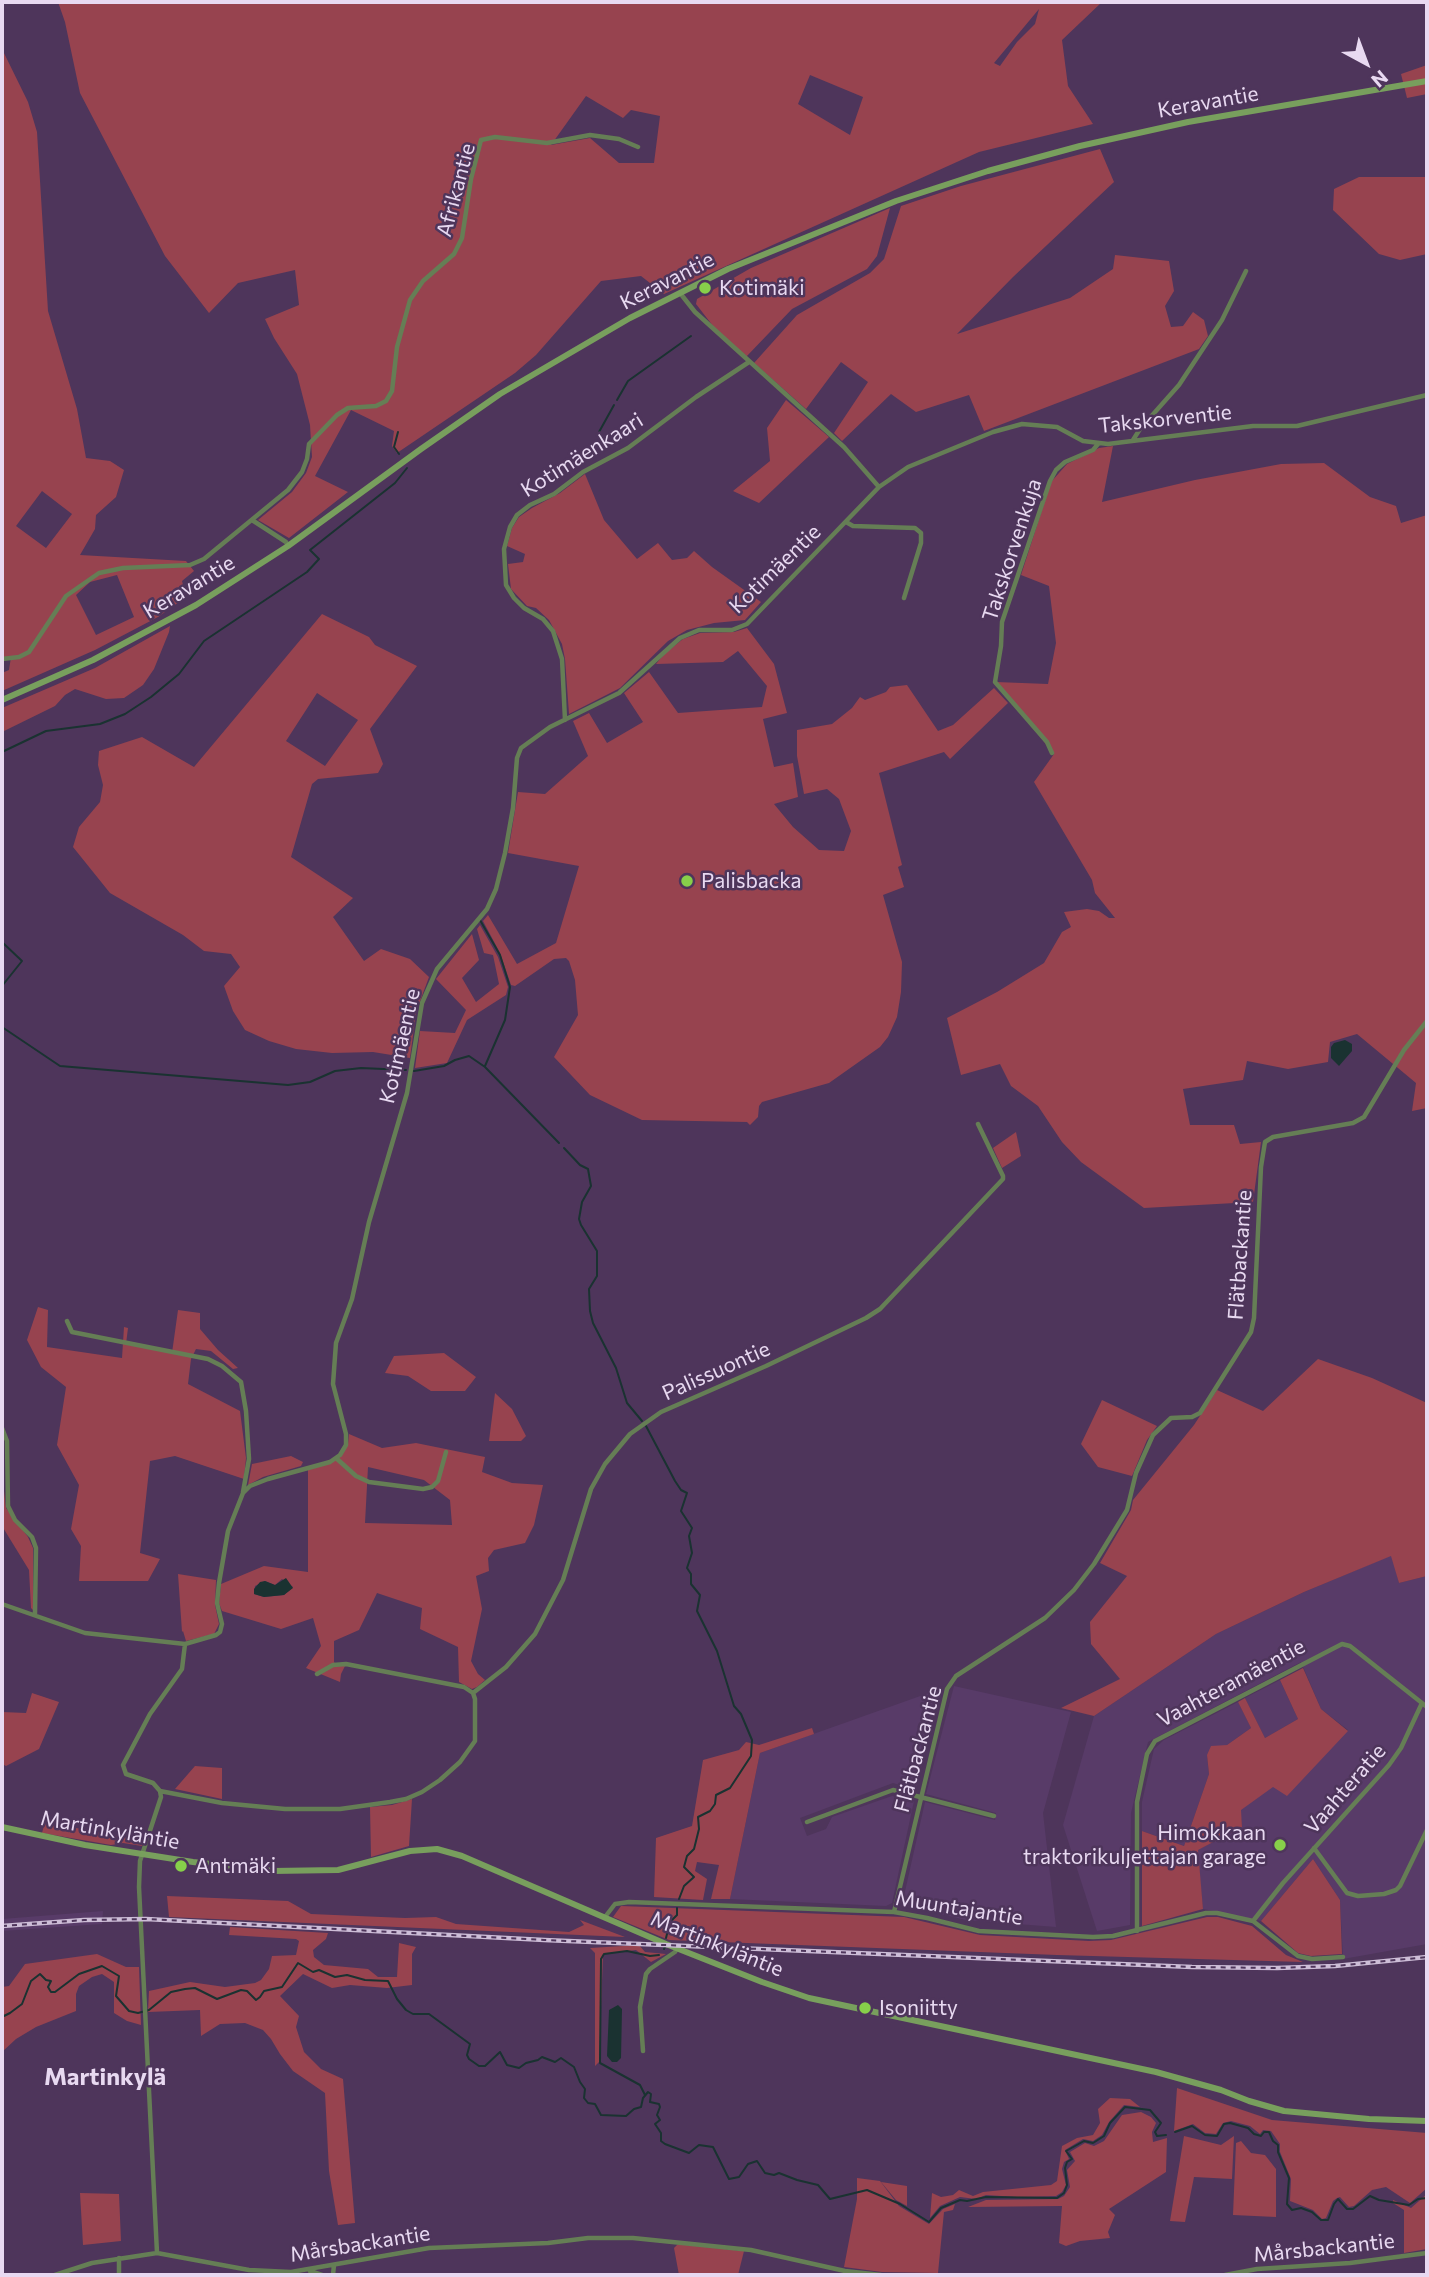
<!DOCTYPE html>
<meta charset="utf-8">
<style>
body{margin:0}
#map{position:relative;width:1429px;height:2277px;overflow:hidden;background:#4e355b;font-family:Commissioner,sans-serif}
canvas{display:block}
.frame{position:absolute;inset:0;border:4px solid #e8d9f1;pointer-events:none}
.north{position:absolute;left:1331px;top:28px;width:70px;height:70px;-webkit-text-stroke:5px #4e355b;paint-order:stroke;rotate:139deg;font-size:19px;font-weight:700;line-height:28px;text-align:center;color:#e8d9f1}
.north::after{content:'';display:block;margin:auto;width:24px;height:32px;background:#e8d9f1;clip-path:polygon(50% 0,100% 100%,50% 72%,0 100%)}
</style>
<div id="map">
<canvas width="1429" height="2277"></canvas>
<div class="frame"></div>
<div class="north">N</div>
</div>
<script>
const ctx = document.querySelector('canvas').getContext('2d');
ctx.lineJoin = 'round';
function fillPath(path, color) {
  ctx.fillStyle = color;
  ctx.fill(path, 'evenodd');
}
function poly(rows) {
  const path = new Path2D();
  for (const r of rows) {
    path.moveTo(r[0], r[1]);
    for (let i = 2; i < r.length; i += 2) path.lineTo(r[i], r[i + 1]);
  }
  return path;
}
function stroke(path, color, width, dash) {
  ctx.strokeStyle = color;
  ctx.lineWidth = width;
  ctx.lineCap = dash ? 'butt' : 'round';
  ctx.setLineDash(dash || []);
  ctx.stroke(path);
}
function write(font, color, halo, rows, align = 'center') {
  ctx.font = font + ' Commissioner,sans-serif';
  ctx.lineWidth = 5;
  ctx.setLineDash([]);
  ctx.textBaseline = 'middle';
  ctx.strokeStyle = halo;
  ctx.fillStyle = color;
  for (const [text, x, y, turn = 0] of rows) {
    ctx.save();
    ctx.translate(x, y);
    ctx.rotate((+turn || 0) * Math.PI / 180);
    ctx.textAlign = isNaN(turn) ? turn : align;
    if (halo) ctx.strokeText(text, 0, 0);
    ctx.fillText(text, 0, 0);
    ctx.restore();
  }
}
const built = poly([
 [1392,1555,1399,1583,1427,1576,1427,1944,1343,1959,1340,1900,1313,1859,1261,1921,1203,1909,1197,1850,1242,1827,1240,1810,1348,1730,1321,1709,1301,1662,1148,1742,1131,1813,1130,1925,1097,1931,1063,1825,1094,1716,1216,1634,1304,1592],
 [1280,1680,1298,1719,1265,1738,1245,1698],
 [954,1686,1071,1712,1043,1813,1056,1927,966,1920,902,1905,925,1802,995,1820,996,1813,926,1794],
 [940,1689,916,1790,893,1783,800,1818,807,1836,826,1829,832,1817,892,1796,914,1801,892,1903,886,1906,730,1899,760,1753],
 [1238,1702,1251,1728,1227,1745,1207,1755,1209,1774,1184,1846,1142,1831,1142,1802,1154,1749,1164,1740],
 [103,1911,102,1924,2,1931,2,1919]
]);
const green = poly([
 [58,2,1102,2,1062,40,1068,86,1093,124,979,152,664,294,641,276,601,281,536,355,515,373,397,453,392,446,394,431,351,410,315,476,348,492,289,538,258,520,292,492,306,473,312,457,310,425,297,374,274,338,265,319,299,305,295,270,238,283,209,313,165,256,80,93,65,22],
 [1039,9,1035,24,1017,42,1000,66,994,63],
 [810,75,863,97,850,135,798,104],
 [586,96,623,118,631,110,660,116,654,163,619,163,590,138,551,145],
 [2,49,28,102,37,132,48,311,77,409,86,458,110,461,124,470,116,497,96,515,95,529,80,555,186,561,194,571,182,581,186,597,158,617,95,650,2,691,2,673,9,670,11,657,2,657],
 [42,491,72,514,46,548,16,526],
 [117,575,134,617,96,635,76,595,90,582],
 [1427,65,1427,94,1407,98,1401,74],
 [1100,149,1114,182,1013,277,957,334,1070,298,1113,269,1115,255,1169,261,1174,291,1165,306,1171,327,1183,326,1193,312,1204,320,1208,336,1199,349,984,431,969,395,916,412,891,394,842,441,834,433,868,382,841,362,806,409,754,363,797,315,870,273,884,259,901,206,961,186],
 [1359,177,1427,177,1427,254,1400,260,1379,254,1333,210,1334,189],
 [890,208,877,256,867,269,792,309,746,357,713,326,696,304,697,299,751,268],
 [786,400,829,437,759,503,733,491,770,461,767,428],
 [1113,446,1102,502,1195,480,1281,464,1324,463,1370,497,1396,506,1401,523,1427,515,1427,1108,1412,1111,1416,1083,1357,1034,1330,1042,1328,1062,1288,1069,1247,1061,1243,1080,1183,1089,1190,1125,1234,1125,1240,1144,1261,1142,1253,1202,1144,1208,1081,1162,1062,1142,1038,1106,1011,1086,1000,1064,961,1075,947,1018,997,992,1044,963,1062,932,1071,927,1064,912,1087,909,1099,911,1109,918,1115,918,1095,893,1092,880,1034,782,1054,754,996,682,1048,684,1056,643,1049,586,1021,575,1051,482,1067,464,1099,448],
 [585,474,604,520,637,559,658,543,672,560,687,558,694,551,712,567,761,602,745,620,714,623,687,630,668,641,620,688,569,714,565,659,562,644,549,620,536,608,527,606,511,589,508,564,523,562,525,554,507,546,512,528,519,517,532,508,560,493],
 [322,614,369,637,375,645,417,666,370,729,383,764,378,773,318,779,312,784,291,857,353,898,333,917,364,961,381,949,410,959,429,977,416,1012,410,1058,373,1052,332,1053,296,1049,269,1041,245,1030,233,1011,224,986,240,967,231,954,204,951,183,935,110,893,73,847,79,827,100,802,103,785,98,765,99,751,142,737,194,767],
 [317,693,358,720,325,766,286,741],
 [170,626,169,632,154,669,143,685,124,698,106,699,75,689,65,695,55,706,2,732,2,708,95,668],
 [747,628,774,664,787,713,763,719,774,767,793,763,798,797,774,804,793,827,819,850,844,851,851,831,839,799,827,789,804,794,797,756,797,730,832,724,852,708,860,697,865,700,886,692,890,687,907,685,938,731,953,725,994,688,1008,703,950,759,944,752,879,773,902,865,898,867,904,887,883,895,902,962,901,992,897,1017,888,1037,880,1047,829,1083,762,1102,759,1106,758,1117,750,1125,747,1122,642,1120,590,1095,554,1057,578,1015,575,980,569,961,566,958,554,959,515,986,511,985,500,953,483,921,488,915,517,964,556,943,579,866,508,853,518,792,545,794,588,756,573,721,589,713,607,743,643,722,624,693,649,672,678,713,762,707,767,686,738,651,723,662,656,664,664,654,683,639,700,633,734,632],
 [480,925,498,957,508,987,506,995,467,1020,447,1063,415,1068,420,1031,455,1033,466,1010,436,979,472,934,479,960,462,978,476,1002,499,984,493,955,484,953,477,929],
 [1016,1132,1021,1156,1002,1168,993,1148],
 [38,1307,48,1310,47,1347,122,1358,124,1327,128,1328,126,1344,172,1353,178,1310,200,1313,200,1329,218,1350,238,1368,233,1369,211,1351,196,1349,191,1359,188,1384,240,1411,246,1458,244,1479,175,1456,150,1461,140,1553,160,1559,148,1581,79,1581,81,1546,71,1529,79,1485,57,1445,66,1387,41,1367,27,1340],
 [444,1353,476,1377,465,1391,431,1391,408,1376,385,1373,394,1356],
 [1318,1359,1372,1378,1427,1403,1427,1576,1399,1583,1391,1556,1304,1592,1216,1634,1094,1716,1061,1708,1120,1679,1091,1644,1090,1622,1127,1576,1100,1563,1131,1510,1133,1500,1194,1425,1217,1390,1263,1411],
 [495,1393,512,1409,526,1436,521,1441,489,1441],
 [1102,1400,1157,1426,1147,1440,1132,1476,1098,1467,1081,1444],
 [349,1434,382,1448,416,1443,485,1457,482,1472,512,1483,543,1485,534,1525,525,1543,494,1550,488,1558,489,1571,476,1576,482,1609,471,1661,478,1674,485,1680,477,1687,472,1689,459,1682,458,1647,420,1629,422,1608,377,1593,359,1630,334,1641,334,1662,337,1666,345,1666,341,1674,340,1682,306,1668,321,1646,313,1618,281,1629,222,1611,219,1603,221,1584,264,1566,308,1572,308,1469,340,1457,348,1444],
 [368,1467,424,1480,450,1500,452,1525,365,1523],
 [282,1579,293,1587,284,1595,264,1597,254,1594,255,1586,265,1581,275,1585],
 [291,1456,303,1462,301,1466,263,1477,248,1485,252,1464],
 [2,1491,4,1491,6,1508,28,1537,33,1548,33,1610,31,1608,29,1570,2,1526],
 [178,1574,216,1580,215,1605,219,1624,214,1634,186,1641,183,1631,182,1632],
 [1303,1668,1321,1709,1348,1731,1287,1796,1273,1787,1241,1810,1242,1827,1198,1850,1203,1909,1142,1926,1142,1831,1184,1846,1209,1774,1207,1755,1211,1746,1227,1745,1251,1728,1238,1702,1245,1698,1265,1738,1298,1719,1280,1680],
 [32,1693,59,1702,39,1749,6,1766,2,1764,2,1712,26,1713],
 [812,1728,814,1734,760,1753,730,1899,711,1899,719,1865,697,1862,695,1871,707,1879,703,1900,654,1897,656,1838,692,1826,703,1760,739,1750,746,1742,759,1745],
 [195,1766,222,1768,222,1799,175,1789],
 [412,1799,409,1846,371,1857,370,1807,392,1805],
 [45,1822,144,1841,142,1846,123,1843,111,1845,42,1833],
 [1313,1859,1340,1900,1342,1954,1311,1956,1298,1953,1261,1921],
 [167,1896,288,1901,311,1914,405,1918,436,1917,456,1924,569,1932,584,1925,580,1920,625,1937,169,1917],
 [621,1906,904,1917,980,1935,1089,1941,1111,1940,1207,1917,1218,1917,1252,1926,1286,1955,1303,1962,1057,1955,669,1940,613,1917],
 [230,1927,328,1933,326,1939,313,1950,314,1957,324,1965,368,1969,378,1977,397,1977,399,1943,416,1947,412,1954,412,1985,387,1988,350,1985,332,1988,303,1974,280,1996,299,2016,296,2027,304,2052,321,2069,343,2079,355,2223,338,2225,329,2171,325,2093,293,2071,280,2054,271,2039,263,2030,245,2023,220,2024,201,2036,200,2010,148,2012,149,1991,190,1982,225,1987,255,1983,261,1980,269,1969,272,1956,296,1955,299,1941,296,1939,229,1935],
 [639,1945,645,1952,666,1954,651,1962,636,1950,603,1954,599,2062,595,2066,595,1953,590,1948],
 [97,1954,126,1967,139,1967,141,2025,127,2021,114,2013,114,1982,102,1974,92,1977,79,1986,76,1994,76,2011,36,2027,16,2039,2,2052,2,1987,9,1986,25,1964],
 [1177,2088,1272,2120,1427,2133,1427,2188,1410,2203,1386,2187,1372,2190,1354,2206,1349,2207,1340,2197,1337,2198,1333,2201,1326,2218,1322,2219,1313,2210,1290,2201,1291,2179,1280,2152,1280,2144,1271,2131,1263,2130,1260,2134,1250,2126,1231,2121,1223,2123,1216,2134,1205,2133,1193,2124,1174,2131],
 [1110,2098,1130,2099,1140,2107,1124,2105,1109,2122,1102,2135,1093,2141,1083,2139,1065,2150,1069,2159,1064,2162,1062,2169,1066,2185,1062,2192,1056,2196,1017,2197,986,2195,976,2199,960,2197,940,2206,930,2218,932,2193,941,2197,953,2195,959,2190,973,2196,983,2192,1051,2185,1057,2181,1062,2146,1077,2138,1093,2135,1100,2123,1098,2109],
 [1141,2112,1151,2117,1156,2123,1152,2132,1153,2142,1167,2138,1166,2172,1109,2209,1115,2215,1108,2232,1110,2238,1080,2241,1066,2246,1059,2243,1062,2206,968,2207,986,2200,1058,2199,1064,2196,1070,2187,1067,2170,1075,2161,1070,2152,1085,2143,1094,2146,1104,2141,1122,2115],
 [1184,2136,1221,2145,1234,2136,1232,2179,1194,2177,1185,2222,1170,2221],
 [1241,2141,1251,2153,1265,2155,1276,2169,1276,2217,1233,2215,1236,2143],
 [857,2178,880,2181,899,2206,929,2224,943,2209,955,2204,953,2210,944,2212,938,2273,882,2272,844,2267,857,2199],
 [881,2182,907,2186,907,2206,896,2200],
 [80,2193,119,2194,121,2241,83,2245],
 [1427,2194,1427,2249,1404,2253,1404,2210,1393,2203,1393,2200,1411,2208],
 [678,2244,744,2251,738,2275,679,2275,674,2248]
]);
const water = poly([
 [1345,1040,1352,1044,1352,1051,1339,1066,1331,1058,1331,1047,1334,1043],
 [286,1578,293,1588,284,1595,264,1597,254,1594,254,1589,260,1582,265,1581,275,1585],
 [618,2005,622,2009,621,2058,617,2062,612,2062,607,2056,609,2010]
]);
const stream = poly([
 [617,400,628,381,691,336],
 [398,432,394,447,399,454],
 [599,432,614,405],
 [2,752,46,731,100,724,125,714,151,697,179,674,204,641,307,572,319,559,310,550,395,483,407,468],
 [480,920,500,955,510,987,505,1020,485,1066],
 [2,942,22,961,2,986],
 [2,1027,60,1066,288,1085,310,1082,335,1071,361,1068,406,1070],
 [414,1071,444,1066,455,1060,469,1056,485,1067,559,1143],
 [564,1148,580,1165,588,1169,591,1186,582,1202,579,1219,581,1225,597,1251,597,1276,589,1289,590,1311,593,1323,616,1368,627,1403,642,1421],
 [646,1426,675,1481,681,1490,687,1493,681,1511,692,1528,689,1536,692,1553,687,1568,691,1574,691,1584,700,1595,697,1611,717,1651,734,1706,741,1714,752,1740,751,1756,730,1788,716,1795,715,1804,710,1811,698,1817,699,1829,694,1849,687,1856,684,1867,694,1877,684,1886,679,1899],
 [666,1938,670,1922,677,1915,677,1908],
 [664,1949,665,1947],
 [2,2015,4,2016,10,2013,22,2004,31,1981,40,1974,46,1980,51,1981,48,1987,51,1992,55,1992,79,1974,102,1966,119,1976,116,1996,129,2011,138,2013,149,2010,171,1992,185,1989,195,1988,217,1999,241,1990,247,1991,256,2000,260,1997,264,1991,282,1987,298,1963,313,1972,319,1970,335,1977,347,1975,365,1980,388,1981,397,1999,406,2010,413,2014,429,2014,470,2044,467,2055,469,2059,479,2066,485,2066,500,2052,507,2065,519,2068,526,2063,538,2060,542,2057,555,2062,561,2058,574,2067,580,2082,585,2089,584,2098,588,2103,595,2104,601,2115,626,2116,634,2109,641,2107,643,2098,648,2092,651,2094,650,2102,659,2104,660,2107,657,2115,660,2120,655,2124,661,2133,661,2141,665,2144,689,2153,699,2145,713,2147,729,2179,739,2177,748,2164,757,2161,765,2173,774,2175,779,2173,797,2180,818,2185,830,2199,867,2190,900,2204,929,2222,941,2208,960,2200,967,2201,986,2197,1057,2198,1064,2193,1067,2185,1065,2168,1067,2162,1072,2159,1066,2151,1084,2141,1093,2143,1104,2136,1110,2123,1125,2107,1150,2110,1161,2123,1155,2132,1157,2136,1166,2135],
 [645,2095,640,2085,600,2063,601,1959,604,1954,627,1951,650,1956,659,1955],
 [1175,2132,1192,2126,1205,2135,1217,2136,1224,2124,1230,2123,1248,2128,1254,2134,1261,2136,1264,2132,1269,2132,1273,2141,1278,2145,1278,2152,1289,2178,1287,2204,1292,2210,1301,2208,1312,2212,1321,2220,1328,2220,1334,2204,1338,2199,1347,2209,1353,2209,1370,2196,1379,2200,1409,2205,1418,2199,1427,2198]
]);
const street = poly([
 [1133,440,1140,429,1179,385,1222,320,1246,271],
 [879,487,908,467,993,432,1022,424,1057,427,1083,441,1108,444,1253,426,1297,426,1427,395],
 [252,520,286,542,288,546],
 [846,522,853,526,915,528,921,533,921,543,904,598],
 [2,659,19,657,29,652,66,596,99,573,123,568,190,565,204,559,288,490,302,472,307,459,309,444,337,415,348,408,376,406,386,401,392,391,397,347,410,300,423,281,454,254,462,238,471,179,481,140,495,137,547,143,590,135,619,139,638,147],
 [565,720,562,659,553,631,543,619,524,608,514,598,506,585,504,549,510,527,517,515,530,505,554,494,583,472,628,448,696,397,749,362],
 [1052,753,1047,742,995,682,1001,646,1002,622,1050,481,1056,470,1065,462,1093,450,1098,444],
 [67,1321,72,1332,208,1359,222,1366,241,1382,246,1411,249,1459,243,1492],
 [2,1428,7,1441,8,1506,15,1520,32,1537,36,1548,35,1614],
 [336,1458,356,1476,369,1482,423,1489,432,1487,438,1481,446,1452],
 [2,1604,85,1633,185,1644,216,1635,220,1632,222,1624,217,1603,219,1583,228,1531,243,1493,250,1486,268,1479,330,1462,340,1455,346,1445,346,1434,333,1384,336,1343,352,1299,369,1222,407,1093,422,1003,437,969,487,909,496,889,505,853,513,808,517,758,521,748,550,727,619,693,680,638,699,630,732,630,747,624,879,487,844,447,695,312,680,293],
 [185,1644,182,1669,150,1714,123,1765,126,1774,153,1783,160,1791,161,1797,140,1861,139,1887,157,2253,249,2270,291,2272,429,2248,548,2243,588,2238,633,2238,751,2250,845,2271,881,2275],
 [473,1693,506,1667,535,1634,563,1580,591,1489,605,1464,630,1434,661,1412,766,1366,866,1318,880,1309,1003,1179,1003,1176,978,1124],
 [160,1791,222,1803,285,1809,340,1809,390,1802,406,1799,422,1792,440,1780,460,1762,475,1741,475,1699,473,1693,464,1687,346,1664,333,1665,317,1674],
 [807,1822,893,1790,994,1816],
 [1314,1848,1347,1893,1358,1896,1384,1894,1396,1890,1400,1886,1427,1830],
 [894,1912,947,1689,956,1676,1045,1618,1074,1590,1094,1564,1127,1510,1136,1473,1153,1435,1171,1418,1192,1417,1200,1413,1251,1332,1254,1318,1261,1167,1265,1142,1273,1137,1353,1123,1364,1117,1404,1050,1427,1021],
 [605,1917,615,1904,629,1902,894,1912,927,1918,979,1931,1093,1937,1113,1936,1206,1913,1217,1913,1253,1921,1298,1956,1312,1959,1343,1957],
 [1253,1921,1283,1883,1389,1765,1401,1748,1422,1703],
 [1137,1931,1137,1802,1147,1754,1155,1741,1342,1644,1350,1646,1427,1707],
 [643,2051,640,2007,646,1974,650,1969,675,1952,677,1948],
 [310,2271,322,2275],
 [55,2275,92,2263,157,2253],
 [119,2275,119,2258],
 [333,2275,334,2265],
 [1225,2275,1257,2269,1350,2263,1427,2253]
]);
const secondary = poly([
 [2,700,93,660,196,605,288,546,421,449,500,394,630,318,728,269,896,201,988,171,1080,146,1188,122,1427,81],
 [2,1827,85,1845,193,1862,272,1871,338,1870,410,1851,437,1849,462,1856,666,1944,762,1982,809,1998,1156,2072,1221,2090,1249,2101,1284,2111,1369,2119,1427,2121]
]);
const rail = poly([
 [2,1926,84,1920,146,1919,544,1940,1192,1967,1277,1968,1335,1966,1427,1957]
]);
const markers = [
 [705,288,7,"#87cf4a"],
 [687,881,7,"#87cf4a"],
 [1280,1845,7,"#87cf4a"],
 [181,1866,7,"#87cf4a"],
 [865,2008,7,"#87cf4a"]
];
const streetNames = [
 ["Keravantie",1208,102,-10],
 ["Afrikantie",456,190,-75],
 ["Keravantie",667,281,-27],
 ["Takskorventie",1165,419,-6],
 ["Kotimäenkaari",582,455,-32],
 ["Takskorvenkuja",1012,550,-72],
 ["Kotimäentie",775,569,-44],
 ["Keravantie",189,587,-31],
 ["Kotimäentie",400,1046,-77],
 ["Flätbackantie",1240,1255,-86],
 ["Palissuontie",716,1371,-24],
 ["Vaahteramäentie",1231,1683,-28],
 ["Flätbackantie",918,1749,-75],
 ["Vaahteratie",1345,1789,-49],
 ["Martinkyläntie",110,1830,10],
 ["Muuntajantie",959,1908,9],
 ["Martinkyläntie",717,1944,22],
 ["Mårsbackantie",360,2244,-9],
 ["Mårsbackantie",1324,2248,-6]
];
const poiNames = [
 ["Kotimäki",719,288],
 ["Palisbacka",701,881],
 ["Himokkaan",1266,1833,"right"],
 ["traktorikuljettajan garage",1266,1857,"right"],
 ["Antmäki",195,1866],
 ["Isoniitty",879,2008]
];
const quarterNames = [
 ["Martinkylä",105,2077]
];
fillPath(built, '#583b68');
fillPath(green, '#97434f');
fillPath(water, '#1a3231');
stroke(stream, '#1a3231', 2);
stroke(street, '#657e55', 4.5);
stroke(secondary, '#789f5d', 6);
stroke(rail, '#cdbdd7', 4.5);
stroke(rail, '#4e355b', 2, [5]);
for (const [x, y, r, color] of markers) {
  const dot = new Path2D();
  dot.arc(x, y, r, 0, 2 * Math.PI);
  ctx.fillStyle = color;
  ctx.fill(dot);
  stroke(dot, '#4e355b', 2.5);
}
write('21px', '#e8d9f1', '#4e355b', streetNames);
write('21px', '#e8d9f1', '#4e355b', poiNames, 'left');
write('bold 24px', '#e8d9f1', '#4e355b', quarterNames);
</script>
